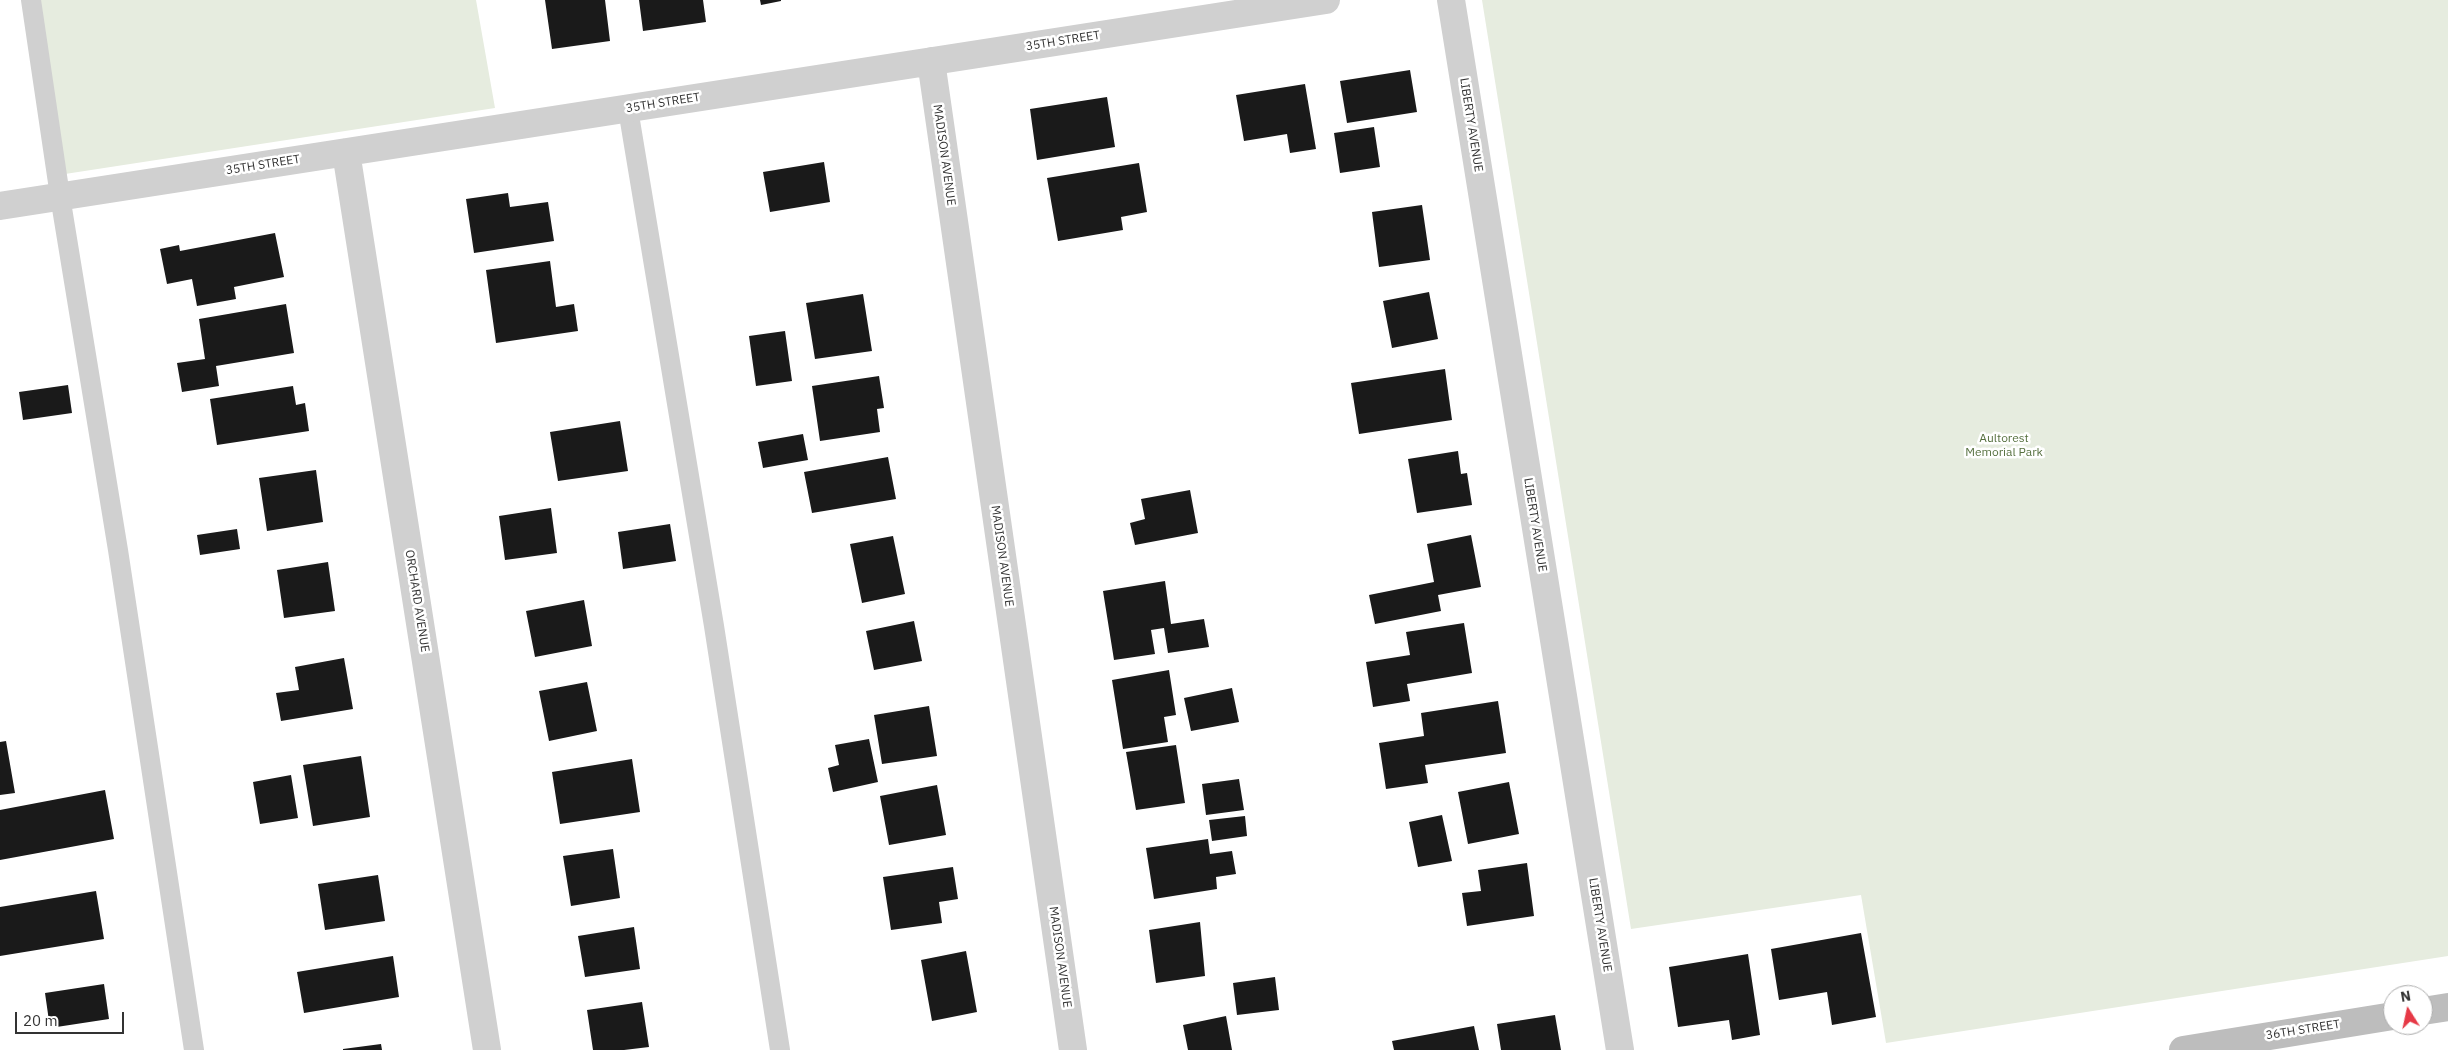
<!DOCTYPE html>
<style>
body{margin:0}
#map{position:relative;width:2448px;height:1050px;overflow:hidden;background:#fff;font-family:"IBM Plex Sans",sans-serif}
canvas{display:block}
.north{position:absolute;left:2383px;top:985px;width:50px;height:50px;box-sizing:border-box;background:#fff;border:1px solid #adadad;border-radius:50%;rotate:350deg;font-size:14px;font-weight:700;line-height:20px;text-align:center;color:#333}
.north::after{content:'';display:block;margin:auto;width:18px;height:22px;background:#e63946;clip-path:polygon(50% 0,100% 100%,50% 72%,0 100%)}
.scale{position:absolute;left:15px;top:1012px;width:109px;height:22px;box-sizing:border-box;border:2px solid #333;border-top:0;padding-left:6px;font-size:15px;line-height:18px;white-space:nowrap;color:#333;-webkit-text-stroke:4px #fff;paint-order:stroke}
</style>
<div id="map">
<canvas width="2448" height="1050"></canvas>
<div class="north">N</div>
<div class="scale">20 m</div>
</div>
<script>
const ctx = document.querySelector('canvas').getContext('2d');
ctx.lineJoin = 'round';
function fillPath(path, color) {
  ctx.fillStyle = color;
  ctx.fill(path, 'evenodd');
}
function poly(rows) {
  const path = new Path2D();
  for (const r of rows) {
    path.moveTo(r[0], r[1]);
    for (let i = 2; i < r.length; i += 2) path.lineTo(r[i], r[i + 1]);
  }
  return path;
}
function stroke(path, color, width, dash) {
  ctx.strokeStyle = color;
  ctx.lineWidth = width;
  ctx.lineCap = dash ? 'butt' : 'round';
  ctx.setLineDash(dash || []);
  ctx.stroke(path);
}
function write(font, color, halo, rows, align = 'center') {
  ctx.font = font + ' "IBM Plex Sans",sans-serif';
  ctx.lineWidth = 5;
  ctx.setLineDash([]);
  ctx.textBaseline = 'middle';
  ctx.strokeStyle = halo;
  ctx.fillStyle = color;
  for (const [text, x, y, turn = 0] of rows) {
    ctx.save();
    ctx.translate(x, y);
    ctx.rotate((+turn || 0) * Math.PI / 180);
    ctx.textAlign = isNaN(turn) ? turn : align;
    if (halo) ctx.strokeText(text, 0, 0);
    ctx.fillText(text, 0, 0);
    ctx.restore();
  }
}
const green = poly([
 [32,0,476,0,495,108,65,174],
 [1482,0,2448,0,2448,956,1886,1043,1861,895,1631,929]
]);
const building = poly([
 [545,0,605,0,610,41,552,49],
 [639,0,703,0,706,22,643,31],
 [760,0,781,0,781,1,761,5],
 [1410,70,1417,112,1347,123,1340,81],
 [1305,84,1316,149,1290,153,1287,134,1244,141,1236,95],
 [1107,97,1115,147,1037,160,1030,109],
 [1374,127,1380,167,1340,173,1334,133],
 [824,162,830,202,770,212,763,172],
 [1139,163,1147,212,1121,217,1123,230,1058,241,1047,178],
 [508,193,510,207,548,202,554,241,474,253,466,199],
 [1422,205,1430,260,1379,267,1372,212],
 [275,233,284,277,234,287,236,299,197,306,192,279,167,284,160,249,179,245,180,251],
 [550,261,556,307,574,304,578,331,496,343,486,270],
 [1429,292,1438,339,1392,348,1383,301],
 [863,294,872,351,815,359,806,303],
 [286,304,294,353,216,366,219,386,182,392,177,363,205,359,199,319],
 [785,331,792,381,756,386,749,336],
 [1445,369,1452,420,1359,434,1351,383],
 [879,376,884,408,877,409,880,432,820,441,812,386],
 [68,385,72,413,23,420,19,392],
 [293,386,296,405,305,403,309,431,217,445,210,399],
 [620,421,628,471,558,481,550,432],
 [803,434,808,460,763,468,758,442],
 [1458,451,1461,474,1467,473,1472,505,1417,513,1408,459],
 [888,457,896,499,812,513,804,472],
 [316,470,323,522,267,531,259,478],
 [1190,490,1198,533,1135,545,1130,523,1145,519,1141,499],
 [551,508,557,553,505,560,499,516],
 [670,524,676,561,623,569,618,532],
 [237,529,240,549,200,555,197,535],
 [1471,535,1481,587,1438,595,1441,611,1375,624,1369,595,1434,582,1427,544],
 [893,536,905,594,862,603,850,544],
 [328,562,335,611,284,618,277,570],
 [1165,581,1171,624,1204,619,1209,647,1168,653,1164,628,1151,630,1155,654,1114,660,1103,591],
 [584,600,592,646,535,657,526,611],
 [914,621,922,661,874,670,866,631],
 [1464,623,1472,673,1407,684,1410,701,1373,707,1366,662,1410,655,1406,632],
 [344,658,353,709,281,721,276,693,299,690,295,667],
 [1169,670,1176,715,1164,717,1168,742,1123,749,1112,680],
 [587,682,597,731,549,741,539,691],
 [1232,688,1239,722,1191,731,1184,698],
 [1498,701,1506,753,1425,765,1428,783,1386,789,1379,743,1424,736,1421,713],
 [929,706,937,756,882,764,874,715],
 [869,739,878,782,833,792,828,768,839,765,835,745],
 [6,741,15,793,0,795,0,742],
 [1176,745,1185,803,1136,810,1126,752],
 [361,756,370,817,313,826,303,765],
 [632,759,640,812,560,824,552,772],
 [291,775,298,818,260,824,253,782],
 [1239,779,1244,810,1206,815,1202,784],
 [1509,782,1519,834,1468,844,1458,792],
 [937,785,946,835,889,845,880,796],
 [105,790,114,839,0,860,0,810],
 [1442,815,1452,861,1418,867,1409,822],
 [1245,816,1247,836,1212,841,1209,820],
 [1208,839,1210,854,1232,851,1236,874,1216,877,1217,889,1154,899,1146,848],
 [613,849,620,898,571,906,563,856],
 [1527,863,1534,916,1467,926,1462,893,1481,891,1478,870],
 [953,867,958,899,939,902,942,923,891,930,883,877],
 [378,875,385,921,325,930,318,884],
 [96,891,104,939,0,956,0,907],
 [1200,922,1205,976,1156,983,1149,930],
 [634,927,640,969,585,977,578,936],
 [1861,933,1876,1017,1832,1025,1827,992,1779,1000,1771,949],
 [966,951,977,1012,932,1021,921,960],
 [1748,954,1760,1035,1732,1040,1729,1020,1678,1027,1669,967],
 [393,956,399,997,304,1013,297,972],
 [1275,977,1279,1010,1237,1015,1233,983],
 [104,984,109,1019,50,1028,45,993],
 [642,1002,649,1047,624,1050,593,1050,587,1010],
 [1555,1015,1561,1050,1501,1050,1497,1024],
 [1226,1016,1232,1050,1188,1050,1183,1025],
 [1474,1026,1479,1050,1394,1050,1392,1041],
 [381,1044,382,1050,343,1050,343,1049]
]);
const service = poly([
 [31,0,60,196,118,550,194,1050],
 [628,109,714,626,780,1050]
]);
const minor = poly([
 [1451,0,1620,1050],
 [931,61,1073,1050],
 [346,152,487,1050],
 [0,206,1326,0]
]);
const secondary = poly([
 [2423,1011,2448,1007],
 [2183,1050,2393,1016]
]);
const streetNames = [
 ["35TH STREET",1063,41,-9],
 ["35TH STREET",663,103,-9],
 ["LIBERTY AVENUE",1471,125,81],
 ["MADISON AVENUE",944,155,82],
 ["35TH STREET",263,165,-9],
 ["LIBERTY AVENUE",1535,525,81],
 ["MADISON AVENUE",1002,556,82],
 ["ORCHARD AVENUE",417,601,81],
 ["LIBERTY AVENUE",1600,925,81],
 ["MADISON AVENUE",1060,957,82],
 ["36TH STREET",2303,1030,-9]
];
const parkNames = [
 ["Aultorest",2004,439],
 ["Memorial Park",2004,453]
];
fillPath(green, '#e6ecdf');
fillPath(building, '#1a1a1a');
stroke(service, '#d0d0d0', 20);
stroke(minor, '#d0d0d0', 28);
stroke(secondary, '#bdbdbd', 28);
write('12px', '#333', '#fff', streetNames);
write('12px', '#56703f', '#fff', parkNames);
</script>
